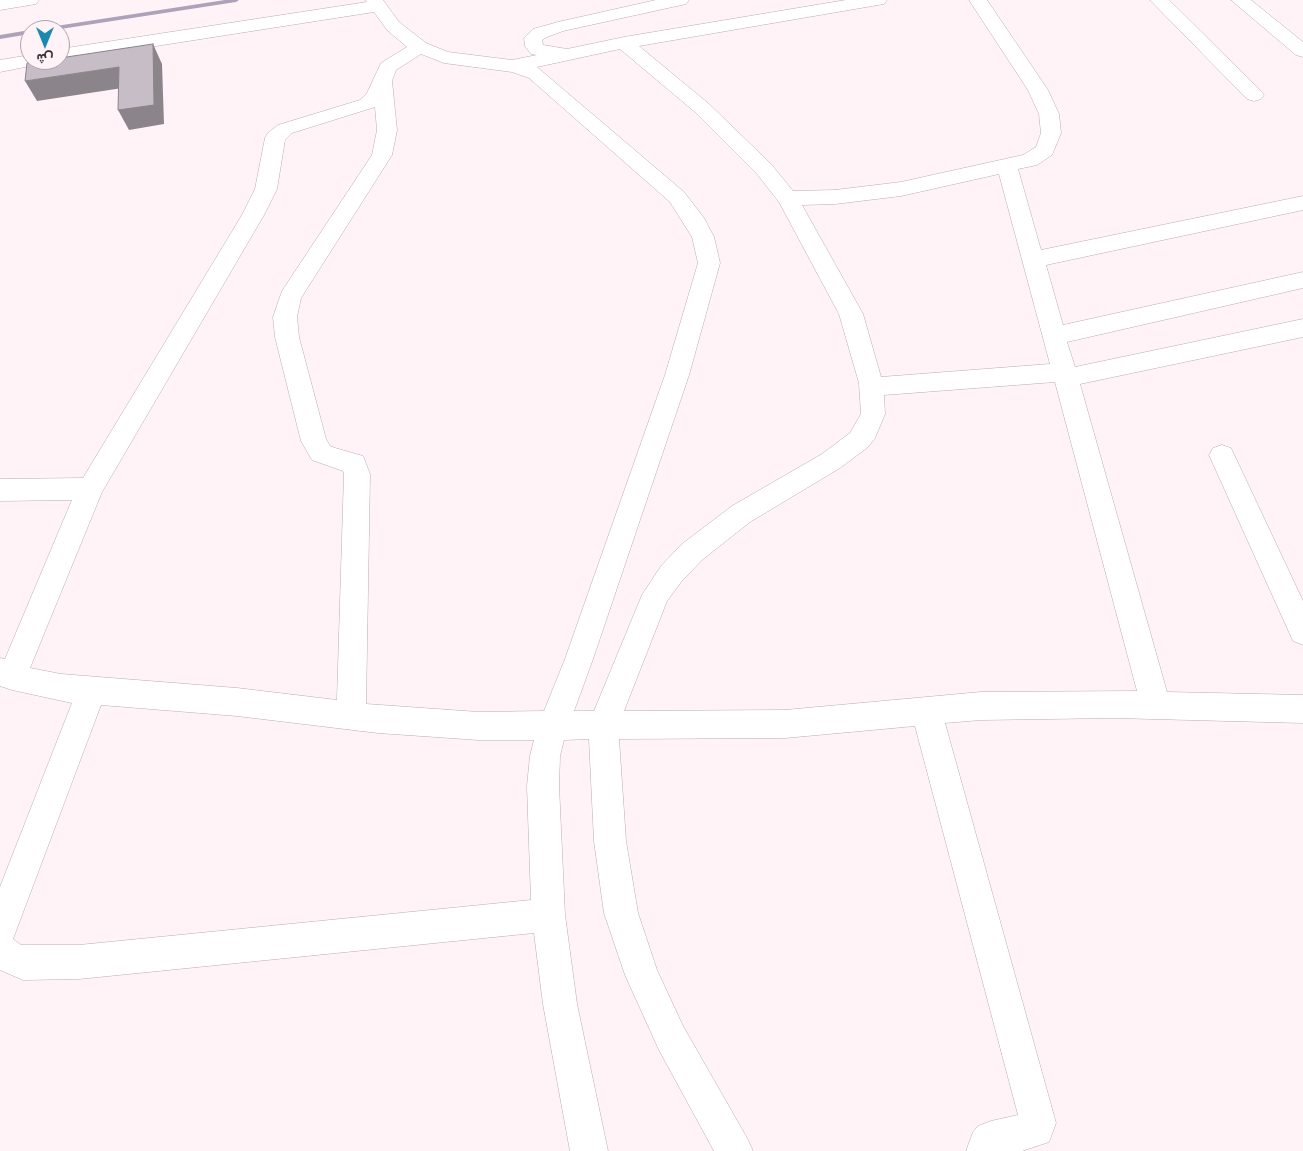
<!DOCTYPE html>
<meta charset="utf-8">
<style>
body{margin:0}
#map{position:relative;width:1303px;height:1151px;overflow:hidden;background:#fff3f7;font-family:Lato,Vazirmatn,sans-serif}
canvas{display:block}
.north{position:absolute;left:20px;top:20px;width:50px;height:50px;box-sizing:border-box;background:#fff3f7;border:1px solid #aea4a7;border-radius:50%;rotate:180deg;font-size:14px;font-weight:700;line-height:20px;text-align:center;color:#342e30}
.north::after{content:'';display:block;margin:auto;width:18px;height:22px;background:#1989af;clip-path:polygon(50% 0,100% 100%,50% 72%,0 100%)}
</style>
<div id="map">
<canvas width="1303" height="1151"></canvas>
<div class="north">ش</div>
</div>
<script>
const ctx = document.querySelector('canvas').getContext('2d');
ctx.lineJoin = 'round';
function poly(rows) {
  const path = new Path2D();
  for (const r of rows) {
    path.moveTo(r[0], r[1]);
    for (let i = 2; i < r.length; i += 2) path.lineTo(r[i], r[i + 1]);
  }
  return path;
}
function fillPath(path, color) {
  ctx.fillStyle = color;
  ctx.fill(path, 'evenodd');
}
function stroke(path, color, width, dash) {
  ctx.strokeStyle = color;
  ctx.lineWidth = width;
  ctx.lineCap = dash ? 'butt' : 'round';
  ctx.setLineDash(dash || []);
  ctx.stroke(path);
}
const stream = poly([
 [225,0,239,0,236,2,54,30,40,30,43,28,225,0],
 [30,30,30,34,0,39,0,35,30,30]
]);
const minor = poly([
 [0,0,39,0,36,4,0,10,0,0],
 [365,0,383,0,399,22,426,43,448,52,512,60,537,55,531,54,525,46,524,38,533,29,558,22,656,0,689,0,686,4,563,31,547,37,542,40,543,45,567,49,624,37,846,0,887,0,884,4,878,5,639,46,709,104,771,164,793,191,835,190,901,182,1023,155,1036,147,1041,133,1039,114,1028,90,969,0,987,0,1048,90,1059,114,1061,133,1052,155,1037,165,1018,169,1041,250,1303,196,1303,210,1046,265,1063,325,1303,272,1303,288,1067,342,1075,367,1303,319,1303,337,1080,384,1167,692,1303,695,1303,723,1115,718,981,720,945,723,1056,1123,1049,1142,1022,1151,966,1151,973,1132,978,1126,991,1121,1018,1115,915,726,785,738,619,739,626,841,638,913,657,970,683,1026,747,1138,753,1151,714,1151,659,1050,625,975,604,913,594,841,589,739,564,740,560,756,559,786,565,915,577,1004,608,1151,570,1151,543,1004,534,933,79,979,23,980,0,970,0,887,72,703,12,690,0,686,0,658,5,659,72,500,0,501,0,479,83,478,242,215,255,189,265,138,268,133,278,125,360,100,367,93,381,63,407,47,387,30,374,12,60,61,57,60,60,60,60,49,367,2,365,0],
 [620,49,695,112,757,174,779,202,839,314,859,383,861,414,850,433,822,454,732,506,682,544,661,566,642,595,594,711,574,711,593,659,689,375,720,263,714,237,704,218,684,192,537,67,620,49],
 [421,54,444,63,512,72,529,78,670,202,692,237,698,263,665,375,565,659,544,711,479,712,366,704,370,474,363,456,335,448,330,446,326,439,299,337,297,317,301,298,392,155,397,130,392,81,396,70,421,54],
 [375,107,377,130,372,155,282,291,273,317,275,337,301,441,312,460,343,471,344,474,337,700,237,688,61,674,30,668,102,492,264,215,277,189,285,140,292,133,375,107],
 [999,174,1050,364,881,377,863,314,802,205,835,204,901,196,999,174],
 [1055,382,1137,691,981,692,785,710,624,711,667,601,681,582,702,560,750,522,840,468,868,447,875,438,885,414,884,395,1055,382],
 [101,705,237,716,378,733,479,740,534,740,530,756,527,786,531,900,79,945,21,945,13,939,101,705],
 [1150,0,1169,0,1261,91,1264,95,1261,99,1254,101,1247,99,1150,0],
 [1231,0,1251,0,1303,42,1303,57,1296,55,1231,0],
 [30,55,30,60,42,60,40,64,0,72,0,60,30,55],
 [1222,445,1231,448,1303,601,1303,645,1293,641,1209,455,1213,448,1222,445]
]);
const shadedWall = poly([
 [153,44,162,64,164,124,129,130,118,110],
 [119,67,129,87,37,101,25,81]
]);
const building = poly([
 [153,44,154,105,118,110,119,67,25,81,27,63,46,60,60,60,60,58,153,44]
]);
fillPath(stream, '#ada2ba');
stroke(minor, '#baacb0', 1);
fillPath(minor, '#fff');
fillPath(shadedWall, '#8b848b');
fillPath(building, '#c7bdc6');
stroke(building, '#8b848b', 1);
</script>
